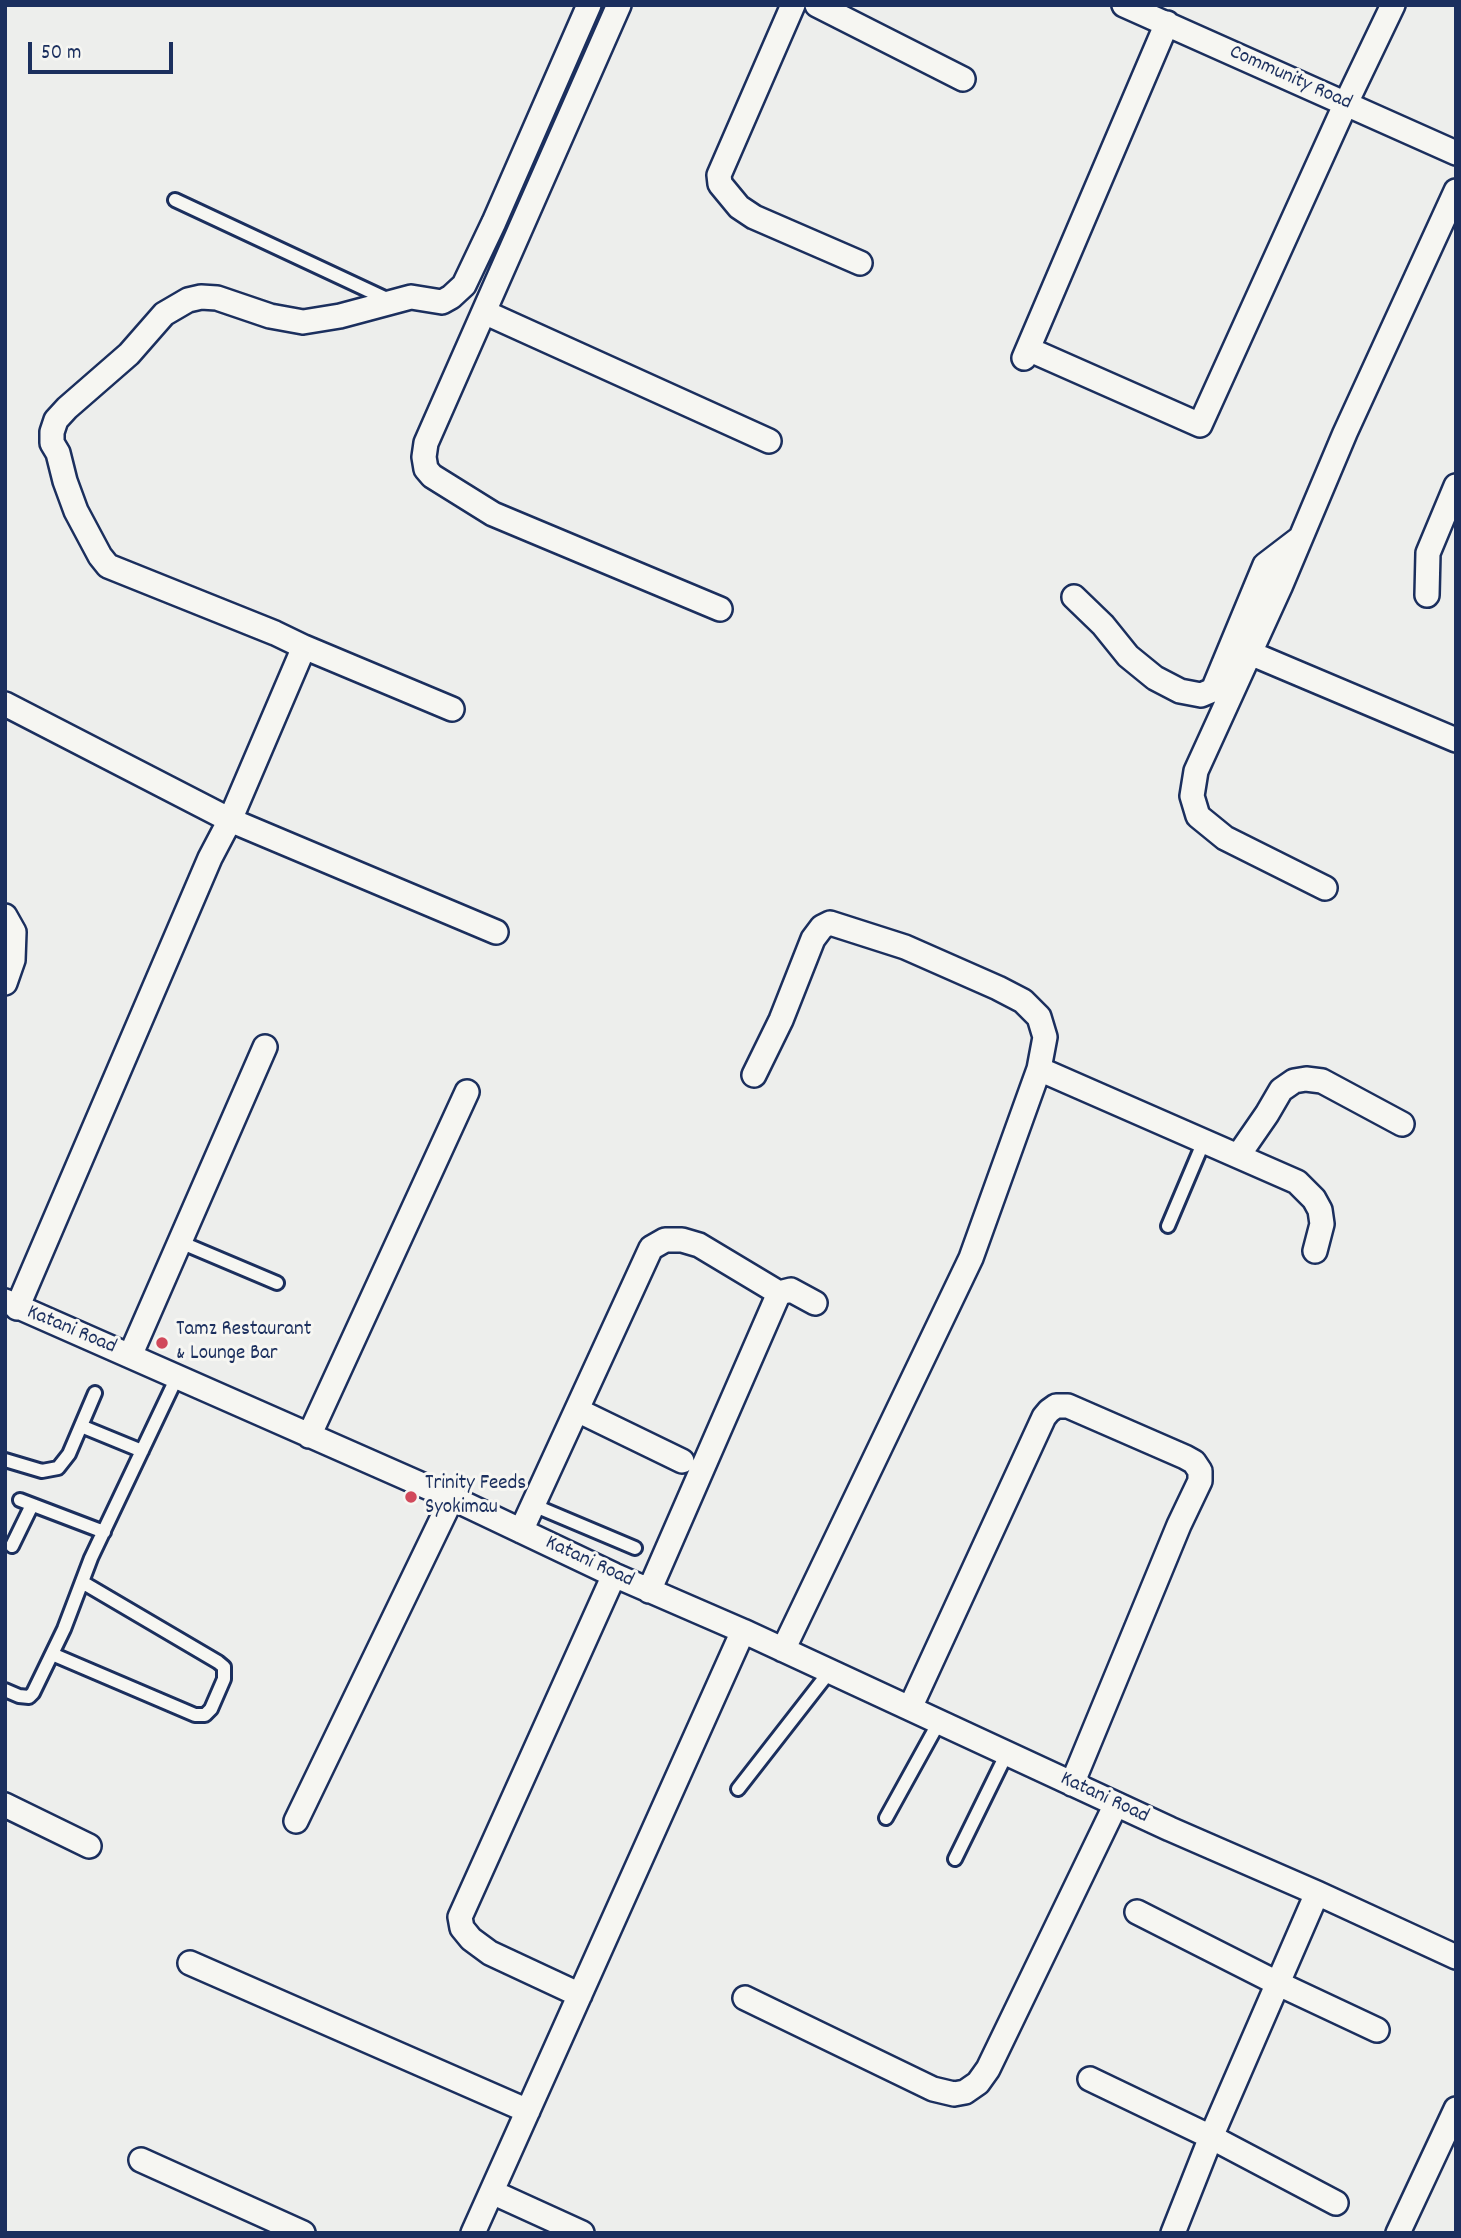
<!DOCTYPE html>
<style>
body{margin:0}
#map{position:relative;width:1461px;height:2238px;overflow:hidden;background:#edeeec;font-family:Dekko,sans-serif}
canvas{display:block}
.frame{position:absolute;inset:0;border:7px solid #1b2f5e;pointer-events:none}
.scale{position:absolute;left:28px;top:42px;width:145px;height:32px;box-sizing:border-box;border:4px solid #1b2f5e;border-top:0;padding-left:9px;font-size:21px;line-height:24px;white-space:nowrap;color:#1b2f5e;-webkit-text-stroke:5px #f6f6f2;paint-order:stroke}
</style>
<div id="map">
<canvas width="1461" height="2238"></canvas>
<div class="frame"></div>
<div class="scale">50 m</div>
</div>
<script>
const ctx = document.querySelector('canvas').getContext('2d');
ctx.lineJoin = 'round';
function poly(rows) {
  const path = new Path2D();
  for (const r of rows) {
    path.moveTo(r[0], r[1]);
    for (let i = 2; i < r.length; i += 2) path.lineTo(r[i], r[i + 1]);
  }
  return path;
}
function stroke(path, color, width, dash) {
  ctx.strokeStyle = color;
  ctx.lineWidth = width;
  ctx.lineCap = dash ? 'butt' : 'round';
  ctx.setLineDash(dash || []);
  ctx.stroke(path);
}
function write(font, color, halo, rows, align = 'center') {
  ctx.font = font + ' Dekko,sans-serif';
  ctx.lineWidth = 6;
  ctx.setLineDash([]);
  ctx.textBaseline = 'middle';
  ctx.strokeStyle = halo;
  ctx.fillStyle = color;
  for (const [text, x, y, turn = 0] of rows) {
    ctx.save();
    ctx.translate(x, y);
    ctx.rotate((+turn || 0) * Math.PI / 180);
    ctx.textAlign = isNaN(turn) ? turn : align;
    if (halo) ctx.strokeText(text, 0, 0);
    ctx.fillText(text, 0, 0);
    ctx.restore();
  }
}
const service = poly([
 [175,200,391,301],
 [1168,1226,1204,1141],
 [180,1242,277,1283],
 [81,1426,142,1451],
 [5,1460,42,1471,58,1468,69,1454,95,1393],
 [20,1500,104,1532],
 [533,1505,635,1548],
 [12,1546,32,1505],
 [52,1654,195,1715,205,1715,211,1709,224,1679,224,1667,218,1662,82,1582],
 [5,1690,19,1696,29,1697,33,1693,64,1629,91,1558,177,1377],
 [738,1789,830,1671],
 [886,1818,939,1722],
 [955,1859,1007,1753]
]);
const minor = poly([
 [619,5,426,443,424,457,426,469,432,476,493,514,720,609],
 [793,5,719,175,720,184,739,207,754,217,860,263],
 [817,5,963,79],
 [1124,5,1456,153],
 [484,312,769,441],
 [1028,349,1200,425,1346,103,1393,5],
 [1024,358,1167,23],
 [1427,595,1428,553,1456,486],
 [1074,597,1103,625,1128,656,1155,678,1180,691,1201,695,1213,690,1265,565,1299,539],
 [304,647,452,709],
 [1250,653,1456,740],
 [5,704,230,820,496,932],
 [1325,888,1225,838,1198,816,1192,796,1196,771,1280,587,1345,433,1456,191],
 [5,916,14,932,13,960,5,983],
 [1039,1069,1297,1182,1314,1199,1320,1210,1322,1224,1315,1251],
 [754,1075,781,1020,813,939,822,927,830,923,905,947,998,988,1023,1001,1039,1017,1045,1037,1039,1069,971,1258,783,1650],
 [1238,1156,1267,1114,1281,1090,1294,1081,1306,1079,1322,1081,1402,1124],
 [5,1301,452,1498,614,1575,743,1631,1170,1829,1317,1893,1456,1957],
 [17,1308,210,858,230,820,304,647,275,633,108,566,100,556,76,511,65,481,58,453,52,443,52,432,56,420,67,408,129,354,164,314,188,300,201,297,217,298,270,316,303,322,340,316,411,297,442,302,451,297,464,285,494,222,589,5],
 [130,1356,265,1047],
 [577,1410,682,1461],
 [309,1436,467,1092],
 [521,1531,651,1248,665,1240,682,1240,699,1245,779,1293],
 [649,1591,779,1293,791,1290,815,1303],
 [910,1708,1044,1417,1049,1411,1056,1406,1068,1406,1185,1457,1194,1462,1200,1471,1200,1481,1179,1525,1072,1784],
 [5,1805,89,1846],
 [296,1821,452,1498],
 [1137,1912,1279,1984,1377,2030],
 [190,1963,528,2111],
 [580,1995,490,1953,471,1939,462,1928,460,1917,614,1575],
 [745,1998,933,2089,954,2094,965,2092,978,2083,988,2069,1116,1804],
 [1090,2079,1211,2137,1336,2203],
 [141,2160,303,2233],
 [492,2192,582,2233],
 [473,2233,743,1631],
 [1173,2233,1211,2137,1317,1893],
 [1398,2233,1456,2109]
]);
const markers = [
 [162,1343,7,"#d1495b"],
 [411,1497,7,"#d1495b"]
];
const streetNames = [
 ["Community Road",1290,79,24],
 ["Katani Road",71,1331,23],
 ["Katani Road",589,1563,25],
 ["Katani Road",1104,1799,25]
];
const poiNames = [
 ["Tamz Restaurant",176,1331],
 ["& Lounge Bar",176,1355],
 ["Trinity Feeds",425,1485],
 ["Syokimau",425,1509]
];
stroke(service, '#1b2f5e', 18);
stroke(minor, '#1b2f5e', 28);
stroke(service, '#f6f6f2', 12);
stroke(minor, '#f6f6f2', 23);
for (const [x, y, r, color] of markers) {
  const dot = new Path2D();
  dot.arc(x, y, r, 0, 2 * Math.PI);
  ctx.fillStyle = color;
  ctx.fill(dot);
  stroke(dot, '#f6f6f2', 2.5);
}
write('21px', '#1b2f5e', '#f6f6f2', streetNames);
write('21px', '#1b2f5e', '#f6f6f2', poiNames, 'left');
</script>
